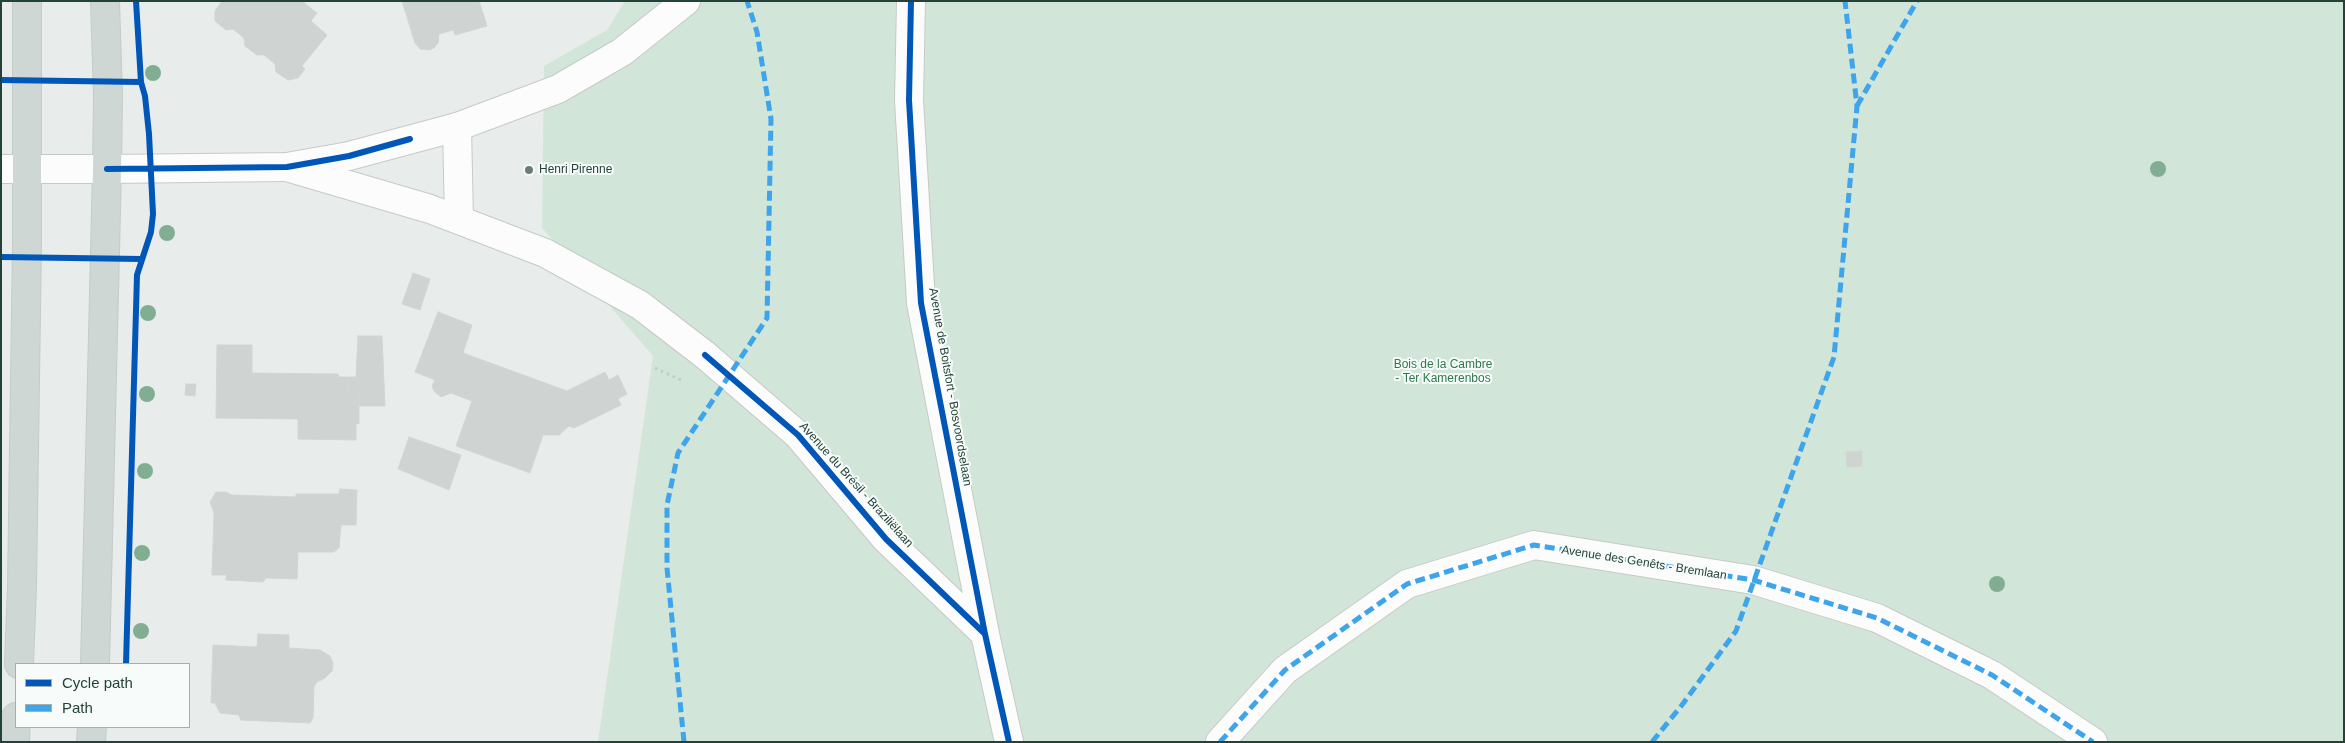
<!DOCTYPE html>
<meta charset="utf-8">
<style>
body{margin:0}
#map{position:relative;width:2345px;height:743px;overflow:hidden;background:#e8edeb;font-family:Arial,sans-serif}
canvas{display:block}
.frame{position:absolute;inset:0;border:2px solid #24423a;pointer-events:none}
.legend{position:absolute;left:15px;top:663px;width:175px;height:65px;box-sizing:border-box;background:#f7fbf9;border:1px solid #a3b1ad;margin:0;padding:6px 9px;list-style:none;font-size:15px;color:#24423a}
.legend li{display:flex;align-items:center;gap:10px;height:25px}
.legend b{width:25px;border:1px solid #a3b1ad}
</style>
<div id="map">
<canvas width="2345" height="743"></canvas>
<div class="frame"></div>
<ul class="legend">
<li><b style="height:6px;background:#0057b8"></b>Cycle path</li>
<li><b style="height:6px;background:#3ea4ec"></b>Path</li>
</ul>
</div>
<script>
const ctx = document.querySelector('canvas').getContext('2d');
ctx.lineJoin = 'round';
function fillPath(path, color) {
  ctx.fillStyle = color;
  ctx.fill(path, 'evenodd');
}
function poly(rows) {
  const path = new Path2D();
  for (const r of rows) {
    path.moveTo(r[0], r[1]);
    for (let i = 2; i < r.length; i += 2) path.lineTo(r[i], r[i + 1]);
  }
  return path;
}
function stroke(path, color, width, dash) {
  ctx.strokeStyle = color;
  ctx.lineWidth = width;
  ctx.lineCap = dash ? 'butt' : 'round';
  ctx.setLineDash(dash || []);
  ctx.stroke(path);
}
function write(font, color, halo, rows, align = 'center') {
  ctx.font = font + ' Arial,sans-serif';
  ctx.lineWidth = 4;
  ctx.setLineDash([]);
  ctx.textBaseline = 'middle';
  ctx.strokeStyle = halo;
  ctx.fillStyle = color;
  for (const [text, x, y, turn = 0] of rows) {
    ctx.save();
    ctx.translate(x, y);
    ctx.rotate((+turn || 0) * Math.PI / 180);
    ctx.textAlign = isNaN(turn) ? turn : align;
    if (halo) ctx.strokeText(text, 0, 0);
    ctx.fillText(text, 0, 0);
    ctx.restore();
  }
}
const green = poly([
 [625,1,2344,1,2344,742,598,742,653,356,542,228,544,66,607,30]
]);
const building = poly([
 [222,1,302,1,317,13,311,21,327,35,302,66,305,69,298,78,288,80,276,72,275,64,264,55,257,55,245,46,244,38,233,29,226,30,215,21,215,11,222,1],
 [402,1,479,1,487,26,455,35,453,30,439,34,438,43,435,47,430,50,420,49,415,43,402,1],
 [413,273,430,279,420,310,402,304,413,273],
 [438,312,472,325,463,353,567,391,605,372,609,380,618,375,627,394,618,399,621,405,574,428,569,426,559,435,543,435,530,473,456,446,472,401,451,393,441,397,434,391,432,386,435,380,415,372,438,312],
 [358,336,382,336,385,406,359,406,359,392,348,392,348,377,356,377,358,336],
 [217,345,252,345,252,373,338,374,339,377,348,377,348,392,359,392,359,424,356,423,356,440,298,439,298,419,216,418,217,345],
 [186,384,196,384,195,396,185,395,186,384],
 [409,437,461,455,449,490,398,469,409,437],
 [1862,451,1862,466,1847,467,1846,452,1862,451],
 [340,489,357,490,356,525,341,525,339,548,334,552,298,552,297,579,266,578,263,582,226,580,226,575,212,575,214,513,210,502,216,492,226,492,232,495,296,497,296,494,339,494,340,489],
 [258,634,289,635,289,648,320,650,330,656,333,663,332,671,325,678,317,682,314,687,313,718,310,723,241,720,239,715,220,713,215,703,211,703,213,645,257,647,258,634]
]);
const path = poly([
 [655,368,683,381]
]);
const pedestrian = poly([
 [911,1,909,100,921,303,985,634,1009,742],
 [705,355,798,435,886,539,985,634],
 [1220,742,1285,670,1407,584,1534,545,1753,580,1877,618,1992,675,2093,742]
]);
const minor = poly([
 [457,127,459,220],
 [287,167,430,209,545,253,640,305,705,355],
 [1,169,107,169]
]);
const tertiary = poly([
 [107,169,287,167,349,156,457,127,558,89,622,52,686,1]
]);
const primary = poly([
 [19,664,22,586,27,242,27,1],
 [95,664,107,169,108,96,105,1],
 [15,742,16,717],
 [91,742,92,727]
]);
const quiet = poly([
 [1857,106,1917,1],
 [684,742,667,568,667,505,678,453,767,318,771,119,757,32,747,1],
 [1220,742,1285,670,1407,584,1534,545,1753,580,1877,618,1992,675,2093,742],
 [1652,742,1682,705,1736,631,1834,357,1857,106,1845,1]
]);
const cycleway = poly([
 [911,1,909,100,921,303,985,634,1009,742],
 [1,80,141,82],
 [107,169,287,167,349,156,410,139],
 [1,257,141,259],
 [705,355,798,435,886,539,985,634],
 [126,664,137,275,151,232,153,214,149,134,145,96,141,82,136,1]
]);
const trees = [
 [153,73],
 [2158,169],
 [167,233],
 [148,313],
 [147,394],
 [145,471],
 [142,553],
 [1997,584],
 [141,631]
];
const markers = [
 [529,170,5,"#697e78"]
];
const poiNames = [
 ["Henri Pirenne",539,170]
];
const parkNames = [
 ["Bois de la Cambre",1443,365],
 ["- Ter Kamerenbos",1443,379]
];
const streetNames = [
 ["Avenue de Boitsfort - Bosvoordselaan",950,387,80],
 ["Avenue du Brésil - Braziliëlaan",856,485,48],
 ["Avenue des Genêts - Bremlaan",1644,563,9]
];
fillPath(green, '#d1e6d8');
fillPath(building, '#cfd4d2');
stroke(building, '#d1d6d4', 1);
stroke(pedestrian, '#c5cac8', 30);
stroke(minor, '#c5cac8', 30);
stroke(tertiary, '#c5cac8', 30);
stroke(primary, '#c3ccc9', 30);
stroke(path, '#c3ccca', 3, [2.5, 4]);
stroke(pedestrian, '#fcfcfc', 28);
stroke(minor, '#fcfcfc', 28);
stroke(tertiary, '#fcfcfc', 28);
stroke(primary, '#cfd7d5', 28);
stroke(quiet, '#3ea4ec', 5, [10, 5]);
stroke(cycleway, '#0057b8', 6);
ctx.fillStyle = '#81ae93';
for (const [x, y] of trees) {
  ctx.beginPath();
  ctx.arc(x, y, 8, 0, 2 * Math.PI);
  ctx.fill();
}
for (const [x, y, r, color] of markers) {
  const dot = new Path2D();
  dot.arc(x, y, r, 0, 2 * Math.PI);
  ctx.fillStyle = color;
  ctx.fill(dot);
  stroke(dot, '#f7fbf9', 2);
}
write('12px', '#24423a', '#f7fbf9', poiNames, 'left');
write('12px', '#2d7a4b', '#f7fbf9', parkNames);
write('12px', '#24423a', '#f7fbf9', streetNames);
</script>
